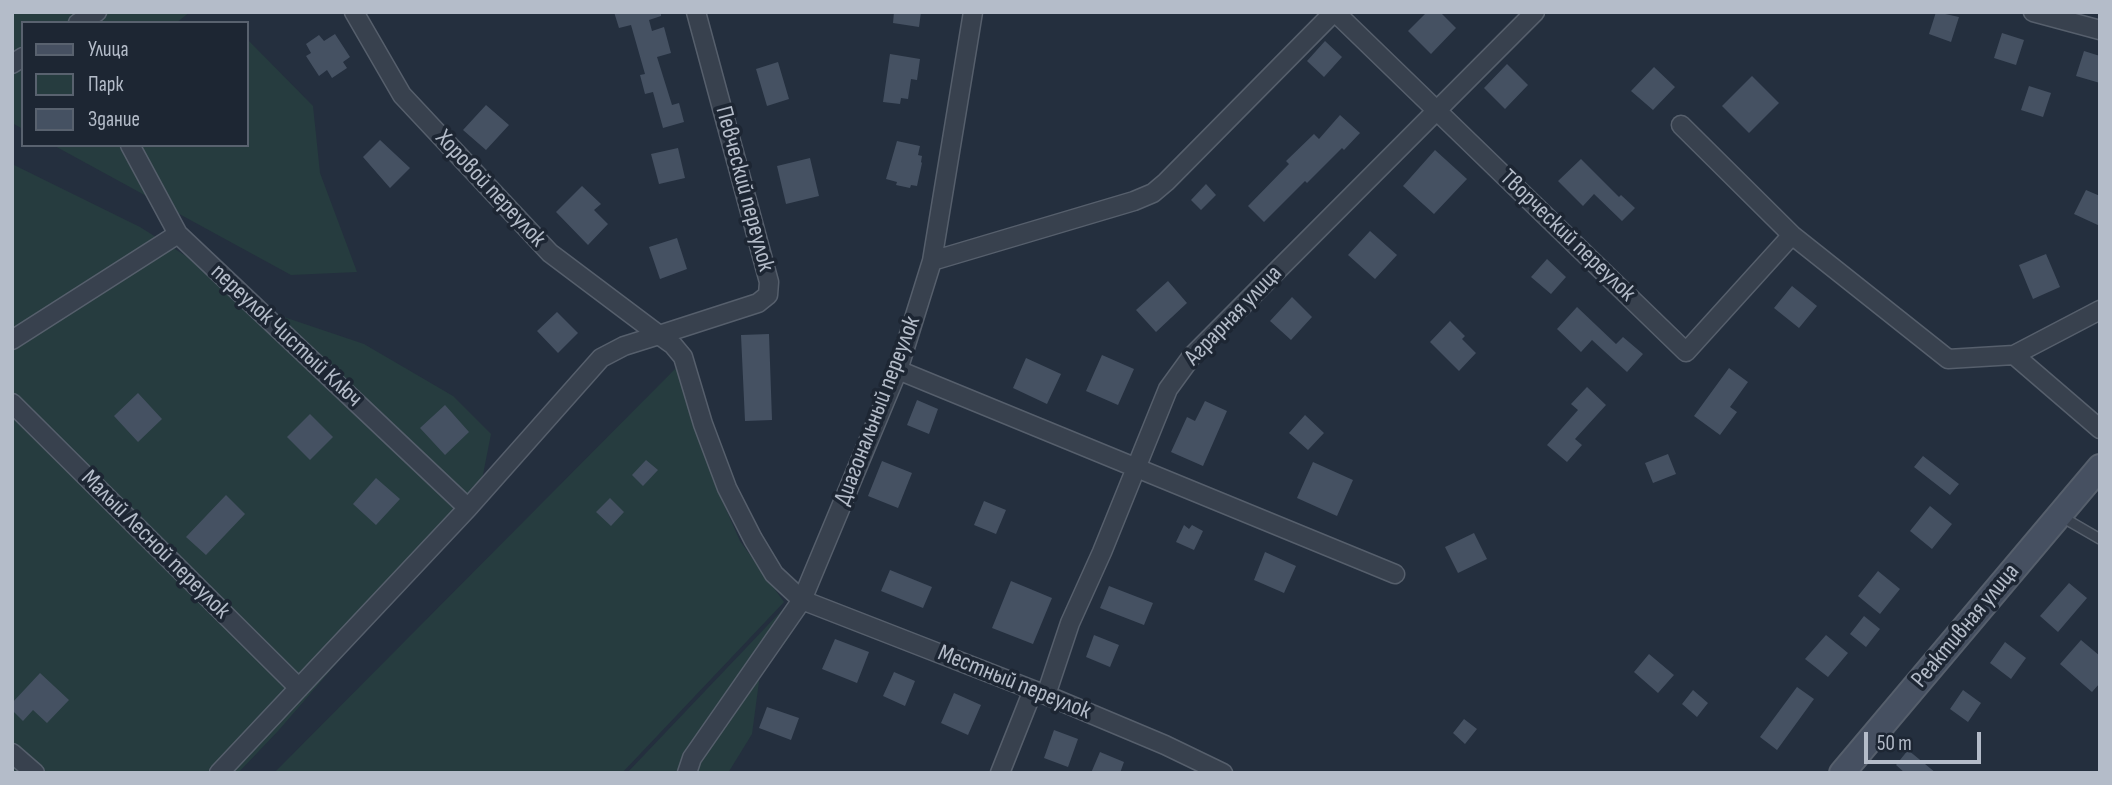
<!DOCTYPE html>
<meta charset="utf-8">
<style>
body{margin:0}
#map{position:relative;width:2112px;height:785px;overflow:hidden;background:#242f3e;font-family:"Sofia Sans Condensed",sans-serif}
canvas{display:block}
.frame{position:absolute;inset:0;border:14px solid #b4bcc9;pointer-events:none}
.legend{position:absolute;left:21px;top:21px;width:228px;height:126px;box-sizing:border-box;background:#1d2633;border:2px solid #59626f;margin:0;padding:9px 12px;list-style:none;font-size:21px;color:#b4bcc9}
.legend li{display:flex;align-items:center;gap:14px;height:35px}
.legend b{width:35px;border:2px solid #59626f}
.scale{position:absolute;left:1864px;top:732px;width:117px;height:32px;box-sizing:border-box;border:4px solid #b4bcc9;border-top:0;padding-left:9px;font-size:21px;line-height:24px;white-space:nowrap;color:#b4bcc9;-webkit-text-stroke:5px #1d2633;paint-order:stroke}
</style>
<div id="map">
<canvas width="2112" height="785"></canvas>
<div class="frame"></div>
<ul class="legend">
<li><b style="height:9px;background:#465061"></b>Улица</li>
<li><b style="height:19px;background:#263c3f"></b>Парк</li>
<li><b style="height:19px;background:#455162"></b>Здание</li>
</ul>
<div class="scale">50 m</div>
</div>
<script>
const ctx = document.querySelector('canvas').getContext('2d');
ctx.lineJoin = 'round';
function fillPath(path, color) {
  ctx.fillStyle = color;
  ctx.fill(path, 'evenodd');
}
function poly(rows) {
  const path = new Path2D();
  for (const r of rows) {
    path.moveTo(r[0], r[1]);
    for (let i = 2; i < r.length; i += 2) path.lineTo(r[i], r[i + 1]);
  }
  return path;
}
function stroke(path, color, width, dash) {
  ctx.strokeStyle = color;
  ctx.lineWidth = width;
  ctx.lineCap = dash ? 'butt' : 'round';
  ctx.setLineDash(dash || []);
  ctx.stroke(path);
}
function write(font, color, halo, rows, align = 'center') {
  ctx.font = font + ' "Sofia Sans Condensed",sans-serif';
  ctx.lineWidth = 7;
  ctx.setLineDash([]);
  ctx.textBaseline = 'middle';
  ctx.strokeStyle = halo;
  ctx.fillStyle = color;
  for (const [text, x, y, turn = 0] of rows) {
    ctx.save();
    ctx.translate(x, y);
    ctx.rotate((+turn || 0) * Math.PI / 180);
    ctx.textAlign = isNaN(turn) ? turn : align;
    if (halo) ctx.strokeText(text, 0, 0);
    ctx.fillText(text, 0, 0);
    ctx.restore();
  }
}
const green = poly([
 [12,12,190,12,176,23,23,23,23,129,12,123],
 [247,39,313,106,320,173,357,272,291,275,53,145,247,145],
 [12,164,140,227,281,316,364,344,453,396,491,434,477,505,461,529,355,642,278,731,238,773,12,773],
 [678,366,714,482,740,541,784,602,622,773,274,773],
 [786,606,788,639,760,674,752,734,728,773,627,773]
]);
const building = poly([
 [614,12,661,12,661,16,649,20,652,31,664,27,671,53,657,57,672,105,679,103,684,122,663,128,653,92,645,94,640,75,645,74,631,25,619,28],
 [894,12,921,12,919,27,893,23],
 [1427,12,1440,12,1456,28,1431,54,1408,31],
 [1936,12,1959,17,1951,42,1929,34],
 [2002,33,2024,40,2016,65,1994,58],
 [335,34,350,57,343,62,347,68,332,78,327,70,319,76,306,56,311,53,306,44,319,35,324,41],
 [1325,41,1342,57,1324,77,1307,61],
 [2084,51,2100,56,2100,83,2076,76],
 [890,54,920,59,917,80,911,79,908,99,901,98,900,104,883,102],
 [778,62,789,99,767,106,756,69],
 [1507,64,1528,85,1505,109,1484,88],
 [1654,67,1675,87,1653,110,1631,91],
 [1752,76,1779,103,1749,133,1722,106],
 [2029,86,2051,93,2043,117,2021,110],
 [486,105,509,125,486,150,463,130],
 [1340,115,1360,133,1344,150,1342,148,1307,183,1305,181,1264,222,1248,206,1289,164,1286,161,1314,134,1319,139],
 [380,140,410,168,390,188,363,157],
 [897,141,920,146,918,155,922,156,921,162,922,163,917,186,911,185,910,188,896,185,897,182,886,179],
 [678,148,685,178,659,184,651,154],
 [1435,150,1467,179,1434,214,1403,186],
 [810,158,819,196,786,204,777,166],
 [1581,159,1619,197,1621,195,1635,208,1622,221,1594,194,1583,206,1558,181],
 [1206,184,1216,195,1201,210,1191,200],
 [582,186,601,204,594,210,608,224,588,245,556,212],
 [2086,190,2100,196,2100,226,2074,214],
 [1370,231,1397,255,1375,279,1348,255],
 [677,238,687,269,660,279,649,247],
 [2046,254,2060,287,2033,299,2019,265],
 [1547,259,1566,277,1551,294,1531,277],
 [1168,281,1187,303,1156,332,1136,310],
 [1792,286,1817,306,1799,328,1774,308],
 [1292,297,1312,317,1291,340,1270,321],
 [1577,307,1616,344,1623,337,1643,354,1627,372,1592,340,1581,352,1557,329],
 [557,312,578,333,558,353,537,331],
 [1450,321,1465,336,1462,339,1476,353,1459,371,1430,342],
 [769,334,772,420,745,421,741,335],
 [1102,355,1134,369,1118,405,1086,391],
 [1026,358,1061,374,1047,404,1013,388],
 [1729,368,1748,382,1730,407,1737,412,1720,435,1694,416],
 [1587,387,1606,405,1575,439,1582,445,1567,462,1547,445,1578,410,1571,404],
 [138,393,162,419,138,442,114,416],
 [917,400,938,409,929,434,907,425],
 [1205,401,1227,411,1203,466,1171,452,1187,417,1195,421],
 [445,405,469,432,445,455,420,428],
 [310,414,333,437,310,460,287,437],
 [1305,415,1324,433,1308,450,1289,433],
 [1668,454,1676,474,1653,483,1645,463],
 [1923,456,1959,484,1950,495,1914,467],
 [646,460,658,470,643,486,632,475],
 [882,461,912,473,898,508,868,496],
 [1313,462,1353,480,1337,516,1297,498],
 [376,478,400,499,376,525,353,504],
 [226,495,245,514,206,555,186,537],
 [610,498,624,512,611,526,596,512],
 [984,501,1006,510,996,534,974,525],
 [1930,506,1952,524,1932,549,1910,531],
 [1184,525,1189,529,1192,525,1203,531,1194,550,1176,542],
 [1474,533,1487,559,1458,573,1445,547],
 [1265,552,1296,566,1284,593,1254,580],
 [890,570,932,587,923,608,881,591],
 [1878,571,1900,589,1880,614,1858,596],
 [1011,581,1052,598,1033,644,992,628],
 [2069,583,2087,598,2058,632,2040,616],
 [1109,586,1153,603,1144,625,1100,608],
 [1864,616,1880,629,1866,647,1850,634],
 [1094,635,1119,645,1110,667,1086,657],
 [1826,635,1848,653,1828,677,1805,659],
 [835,639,869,652,857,683,822,669],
 [2081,640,2100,656,2100,683,2092,692,2060,664],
 [2005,642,2026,658,2011,679,1990,663],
 [1649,654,1674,675,1658,693,1634,672],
 [894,672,915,681,905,706,883,696],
 [40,673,69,700,47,723,33,710,23,721,12,710,12,703],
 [1797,687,1814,699,1777,750,1760,737],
 [1693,690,1708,703,1697,717,1682,704],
 [1963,690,1981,703,1968,722,1950,709],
 [954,693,981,705,968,735,941,723],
 [767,707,799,718,791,740,759,728],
 [1464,719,1477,729,1465,744,1453,733],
 [1054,730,1078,739,1068,767,1044,758],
 [1908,750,1936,773,1905,773,1896,765],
 [1100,752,1124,762,1120,773,1091,773]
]);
const lane = poly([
 [2062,517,2100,539]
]);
const street = poly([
 [354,12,402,95,550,253,659,335,758,303,768,295,769,282,696,12],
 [1335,12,1686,352,1792,235],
 [2033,12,2100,30],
 [78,23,97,12],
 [12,64,23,57],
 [1681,125,1792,235,1948,359,2014,355,2100,429],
 [130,145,178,234,468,508],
 [932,261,1134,201,1153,193,1166,182,1334,12],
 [12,340,178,234],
 [2014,355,2100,310],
 [898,370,1395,574],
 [12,403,299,688],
 [1046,695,1070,623,1102,552,1168,389,1192,356,1535,12],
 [12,753,35,773],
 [219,773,468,508,601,358,624,346,659,335,673,345,683,357,703,424,727,488,753,539,774,574,802,600,1046,695,1165,745,1223,773],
 [687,773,692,758,802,600,898,370,932,261,973,12],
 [1000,773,1033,690]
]);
const secondary = poly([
 [1842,773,2100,467]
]);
const streetNames = [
 ["Хоровой переулок",490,189,47],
 ["Певческий переулок",744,189,75],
 ["Творческий переулок",1567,236,44],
 ["Аграрная улица",1234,316,-46],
 ["переулок Чистый Ключ",286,336,43],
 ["Диагональный переулок",878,411,-69],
 ["Малый Лесной переулок",155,545,45],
 ["Реактивная улица",1966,626,-50],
 ["Местный переулок",1014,683,22]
];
fillPath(green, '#263c3f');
fillPath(building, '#455162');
stroke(lane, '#565f6c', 12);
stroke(street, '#565f6c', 21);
stroke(secondary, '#565f6c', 28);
stroke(lane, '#38414e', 9);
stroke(street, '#38414e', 18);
stroke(secondary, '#465061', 24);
write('24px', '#b4bcc9', '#1d2633', streetNames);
</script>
